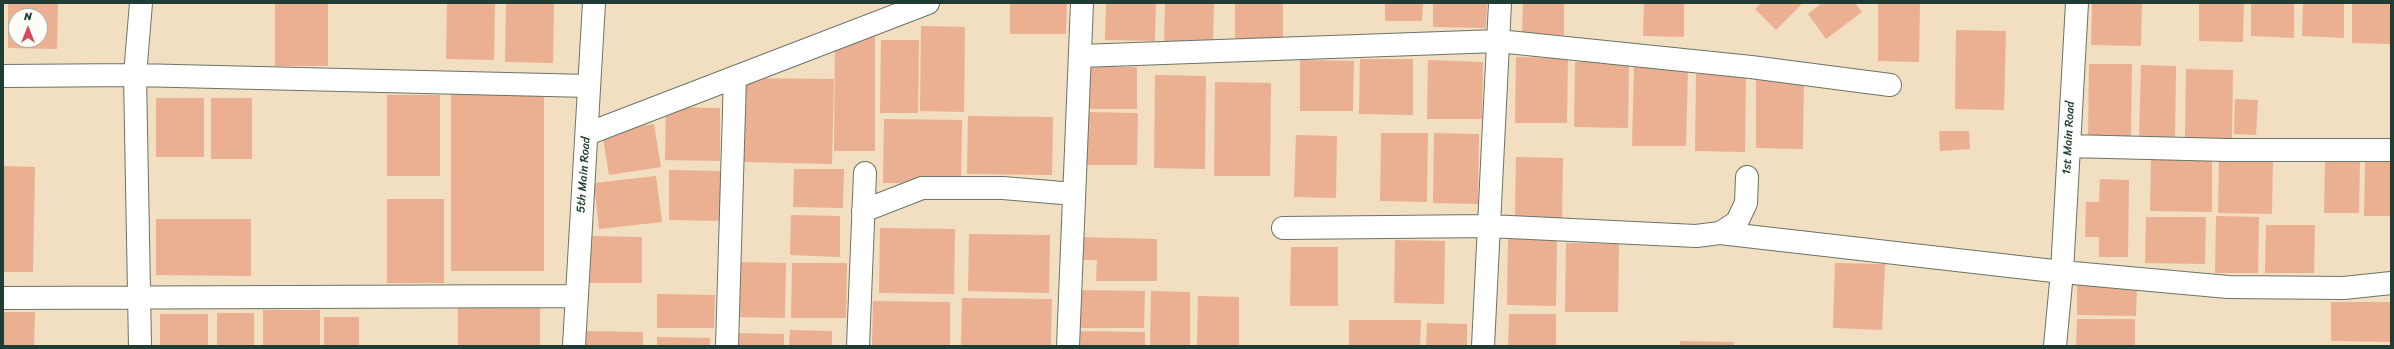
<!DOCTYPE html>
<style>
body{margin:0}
#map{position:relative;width:2394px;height:349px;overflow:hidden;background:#f2dec1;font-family:Sriracha,sans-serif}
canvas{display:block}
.frame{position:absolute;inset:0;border:4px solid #1f3d34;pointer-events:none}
.north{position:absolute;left:8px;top:8px;width:40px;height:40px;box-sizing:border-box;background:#fdfcf7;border:1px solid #a4b0a9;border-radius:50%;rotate:0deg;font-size:11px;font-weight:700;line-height:16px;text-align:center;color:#1f3d34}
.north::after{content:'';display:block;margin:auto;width:14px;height:18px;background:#d1495b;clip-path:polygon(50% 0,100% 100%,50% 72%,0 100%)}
</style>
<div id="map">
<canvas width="2394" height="349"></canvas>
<div class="frame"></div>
<div class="north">N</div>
</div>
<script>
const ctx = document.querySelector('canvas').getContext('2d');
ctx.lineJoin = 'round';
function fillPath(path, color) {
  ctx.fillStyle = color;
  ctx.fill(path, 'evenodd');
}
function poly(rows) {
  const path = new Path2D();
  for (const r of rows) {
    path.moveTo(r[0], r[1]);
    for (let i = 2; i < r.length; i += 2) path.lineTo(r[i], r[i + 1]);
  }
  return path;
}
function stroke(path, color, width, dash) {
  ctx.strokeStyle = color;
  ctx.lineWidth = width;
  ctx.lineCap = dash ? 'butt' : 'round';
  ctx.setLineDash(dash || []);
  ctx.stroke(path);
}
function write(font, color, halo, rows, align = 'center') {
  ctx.font = font + ' Sriracha,sans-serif';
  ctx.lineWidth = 3.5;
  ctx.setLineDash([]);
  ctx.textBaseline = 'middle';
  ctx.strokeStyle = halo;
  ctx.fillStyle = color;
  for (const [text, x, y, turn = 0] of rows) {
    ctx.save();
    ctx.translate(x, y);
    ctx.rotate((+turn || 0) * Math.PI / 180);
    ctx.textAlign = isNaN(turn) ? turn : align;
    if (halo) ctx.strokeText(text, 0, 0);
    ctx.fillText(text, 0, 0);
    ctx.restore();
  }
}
const building = poly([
 [8,3,58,3,57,49,8,48],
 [16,16,40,16,40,40,16,40],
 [275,3,328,3,328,66,275,66],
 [447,3,495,3,494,60,446,59],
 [506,3,554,3,553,63,505,62],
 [1010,3,1067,3,1066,34,1010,34],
 [1106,3,1156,3,1155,41,1105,40],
 [1165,3,1214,3,1213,44,1164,44],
 [1235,3,1283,3,1283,44,1235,43],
 [1385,3,1423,3,1422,21,1385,21],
 [1433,3,1487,3,1486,28,1433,27],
 [1523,3,1564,3,1564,35,1522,34],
 [1644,3,1684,3,1684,37,1643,36],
 [1761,3,1800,3,1801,5,1776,30,1755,9],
 [1822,3,1855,3,1862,12,1826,39,1808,14],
 [1878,3,1920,3,1919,62,1878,61],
 [2092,3,2142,3,2141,46,2091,45],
 [2199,3,2244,3,2243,42,2199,41],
 [2251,3,2294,3,2294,38,2251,36],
 [2303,3,2344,3,2344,38,2302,36],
 [2352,3,2391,3,2391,44,2352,43],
 [921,26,965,27,964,112,920,111],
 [1956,30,2006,31,2004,110,1955,109],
 [875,31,875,151,834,151,835,42],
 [881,40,919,40,918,113,880,113],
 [1516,57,1568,58,1567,123,1515,123],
 [1360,59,1413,59,1413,115,1359,114],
 [1300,60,1354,61,1353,111,1300,111],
 [1428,60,1483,62,1482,119,1427,119],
 [1575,62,1629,62,1628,128,1574,127],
 [2089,64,2132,64,2131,139,2088,139],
 [2141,65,2176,66,2175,139,2139,138],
 [1087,66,1137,67,1137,109,1087,109],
 [1634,67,1688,68,1686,146,1632,146],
 [2186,69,2233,70,2232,139,2185,139],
 [1696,74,1746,74,1745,152,1695,151],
 [1155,75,1206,76,1205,169,1154,168],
 [744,78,834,79,832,164,743,162],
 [1756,78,1804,79,1803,149,1756,148],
 [1215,82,1271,83,1270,176,1214,176],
 [451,93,544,93,544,271,451,271],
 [387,95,440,95,440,176,387,176],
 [156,98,204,98,204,157,156,157],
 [211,98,252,98,252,159,211,159],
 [2235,99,2258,100,2256,135,2234,134],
 [666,107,720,108,720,161,665,160],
 [1086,112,1138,113,1137,165,1085,165],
 [968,116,1053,117,1052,175,967,174],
 [884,119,962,120,961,184,883,183],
 [654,124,661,167,609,175,602,132],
 [1939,131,1969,131,1970,149,1940,151],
 [1381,133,1428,133,1427,202,1380,201],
 [1434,133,1479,134,1478,204,1433,203],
 [1296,135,1337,136,1336,198,1294,197],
 [2219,156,2273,157,2272,214,2218,213],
 [1516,157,1563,158,1562,218,1515,217],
 [2365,158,2391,159,2391,216,2364,216],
 [2325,159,2360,160,2359,213,2324,213],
 [2151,160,2212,160,2212,212,2150,211],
 [3,166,35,167,33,272,3,272],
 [794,169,844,169,843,208,793,207],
 [669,170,724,171,723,221,669,220],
 [656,176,662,222,599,229,594,183],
 [2100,179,2129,180,2128,257,2099,257,2099,237,2085,237,2086,202,2099,202],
 [387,199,444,199,444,283,387,283],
 [791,215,840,216,840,257,790,255],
 [2216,216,2259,217,2258,273,2215,273],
 [2146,217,2206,217,2205,264,2145,263],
 [156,219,251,219,251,276,156,275],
 [2266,225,2315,225,2314,273,2265,273],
 [880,228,955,229,954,294,879,293],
 [969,234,1050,235,1049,293,968,291],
 [588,236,642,237,642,283,587,283],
 [1078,237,1157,239,1157,281,1096,281,1097,260,1078,260],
 [1508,239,1557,240,1556,306,1507,305],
 [1395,240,1445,241,1444,304,1394,303],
 [1566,243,1619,244,1618,312,1565,312],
 [1291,247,1338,247,1338,306,1290,306],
 [736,262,786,263,785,318,735,317],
 [792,263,847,263,846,318,791,318],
 [1835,263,1885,264,1882,330,1833,328],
 [2077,285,2137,287,2136,316,2077,315],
 [1076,290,1145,291,1144,328,1076,328],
 [1151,291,1190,292,1190,346,1150,346],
 [657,294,715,295,714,328,657,328],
 [1198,296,1239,297,1239,346,1197,346],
 [962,298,1052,299,1051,346,961,346],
 [873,301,950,302,950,346,872,346],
 [2331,302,2391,302,2391,342,2331,341],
 [458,308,540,308,540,346,458,346],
 [263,310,320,310,320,346,263,346],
 [3,312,35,312,34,346,3,346],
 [217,313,254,313,254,346,217,346],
 [160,314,208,314,208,346,160,346],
 [1509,314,1556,314,1556,346,1508,346],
 [324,317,359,317,359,346,324,346],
 [2077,319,2135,319,2135,346,2076,346],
 [1349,320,1421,320,1420,346,1349,346],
 [1427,323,1467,324,1467,346,1426,346],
 [790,330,832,331,832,346,789,346],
 [583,331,643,332,643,346,583,346],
 [1074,331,1145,332,1145,346,1073,346],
 [732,333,784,334,784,346,732,346],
 [657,337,710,338,710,346,657,346],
 [1680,341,1734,342,1734,346,1680,346]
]);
const minor = poly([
 [1080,56,1498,41,1751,67,1890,85],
 [3,76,135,75,589,86],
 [587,134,928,3],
 [2069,146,2227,150,2391,150],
 [863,211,922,188,1003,188,1074,194],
 [1283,228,1489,226,1696,236,1720,233,1737,222,1746,203,1747,177],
 [1720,233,2062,272,2228,287,2344,288,2391,283],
 [3,298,575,296],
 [140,346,135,75,141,3],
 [574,346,594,3],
 [727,346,735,77],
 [858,346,865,173],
 [1068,346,1082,3],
 [1483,346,1500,3],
 [2055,346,2062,272,2077,3]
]);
const streetNames = [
 ["1st Main Road",2069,138,-87],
 ["5th Main Road",584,175,-86]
];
fillPath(building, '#ebaf92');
stroke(minor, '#697565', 24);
stroke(minor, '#fff', 22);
write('12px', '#1f3d34', '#fdfcf7', streetNames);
</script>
